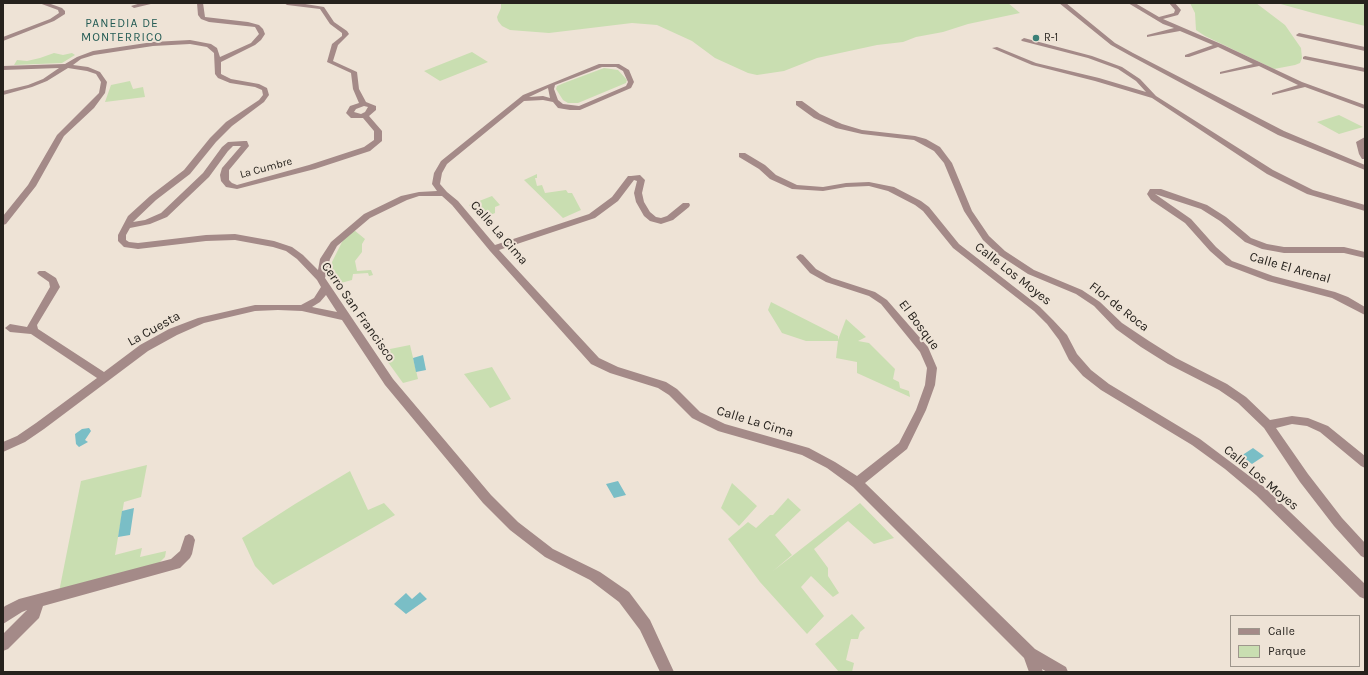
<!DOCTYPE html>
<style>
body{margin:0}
#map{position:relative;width:1368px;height:675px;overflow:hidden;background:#eee3d6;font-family:Karla,sans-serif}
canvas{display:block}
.frame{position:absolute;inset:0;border:4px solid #26221d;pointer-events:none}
.legend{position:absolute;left:1230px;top:615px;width:130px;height:52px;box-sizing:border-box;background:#eee3d6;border:1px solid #9e968c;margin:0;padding:5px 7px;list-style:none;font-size:12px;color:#26221d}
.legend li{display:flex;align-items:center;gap:8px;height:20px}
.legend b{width:20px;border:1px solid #9e968c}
</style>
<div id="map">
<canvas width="1368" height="675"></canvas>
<div class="frame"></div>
<ul class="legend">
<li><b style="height:5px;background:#a48a88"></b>Calle</li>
<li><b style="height:11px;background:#c9deb1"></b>Parque</li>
</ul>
</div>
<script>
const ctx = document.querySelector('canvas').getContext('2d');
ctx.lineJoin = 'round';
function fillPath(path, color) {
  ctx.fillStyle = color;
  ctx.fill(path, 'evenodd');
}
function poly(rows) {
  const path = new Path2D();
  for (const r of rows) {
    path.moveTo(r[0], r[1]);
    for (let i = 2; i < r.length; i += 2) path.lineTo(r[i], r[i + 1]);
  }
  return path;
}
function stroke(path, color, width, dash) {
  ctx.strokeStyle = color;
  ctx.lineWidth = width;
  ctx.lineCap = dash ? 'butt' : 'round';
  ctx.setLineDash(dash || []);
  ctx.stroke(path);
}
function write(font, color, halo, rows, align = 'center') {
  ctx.font = font + ' Karla,sans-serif';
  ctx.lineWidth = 4;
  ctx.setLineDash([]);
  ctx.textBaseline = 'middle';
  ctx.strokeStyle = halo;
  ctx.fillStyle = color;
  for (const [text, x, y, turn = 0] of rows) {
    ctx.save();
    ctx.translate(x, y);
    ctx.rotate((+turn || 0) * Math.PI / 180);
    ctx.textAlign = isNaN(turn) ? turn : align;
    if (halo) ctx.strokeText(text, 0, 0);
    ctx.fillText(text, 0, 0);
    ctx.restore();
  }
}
const green = poly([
 [501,3,1008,3,1020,13,968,24,943,32,916,37,903,42,877,45,817,58,784,71,757,75,748,73,715,58,692,41,657,25,632,23,549,33,510,30,502,26,498,21,497,17,501,8],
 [1190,3,1256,3,1285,25,1301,48,1302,58,1300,63,1295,65,1274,69,1205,36,1196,30,1195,13],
 [1277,3,1365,3,1365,26,1313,13],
 [472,52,488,62,440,81,424,71],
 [54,53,63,55,72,53,75,55,62,63,14,65,17,60,27,61,40,58],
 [604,68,618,70,627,80,626,83,578,103,568,103,563,100,556,89,557,86,564,83],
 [130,81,133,89,143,87,145,97,105,102,111,85],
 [1339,115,1363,127,1339,134,1317,122],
 [537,174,537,178,535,178,537,186,542,185,545,193,566,190,568,193,572,193,581,210,563,218,524,180],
 [492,196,500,205,495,207,495,213,481,219,469,205],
 [354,230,365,239,362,244,362,252,355,261,357,271,371,270,373,275,369,276,368,273,353,274,352,280,333,285,331,275,332,262,344,238],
 [771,302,838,336,838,340,846,319,866,337,858,341,869,343,895,369,893,379,899,382,900,388,909,391,910,397,857,373,857,362,836,358,838,341,806,341,782,333,768,310],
 [410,345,418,379,403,383,380,351],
 [492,367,511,399,490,408,464,374],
 [147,465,141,497,124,502,115,555,142,548,140,557,166,551,165,557,157,565,59,592,81,481],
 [350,471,368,510,384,503,395,515,273,585,255,566,242,538,295,504],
 [732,483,757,506,739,526,721,508],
 [788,498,801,510,775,535,792,555,773,571,860,503,894,538,874,544,848,521,814,549,828,568,828,576,839,593,833,597,811,576,801,587,824,616,807,634,760,582,728,539,748,522,756,528,770,515,773,515],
 [852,614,865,628,860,632,858,639,851,639,846,660,854,663,852,672,839,672,815,644]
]);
const water = poly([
 [423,355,426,370,416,372,413,358],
 [89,428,91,431,85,440,88,442,79,447,76,444,75,434,82,429],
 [1253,448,1264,456,1252,464,1241,456],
 [618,481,626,495,614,498,606,484],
 [134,508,130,535,118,537,122,511],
 [420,592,427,599,406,614,394,604,406,593,412,599]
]);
const minor = poly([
 [39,3,48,3,62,8,65,11,65,14,54,21,3,41,3,37,50,19,59,13,58,10,39,3],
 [141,3,155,3,134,8,131,6,141,3],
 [197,3,203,3,205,17,248,22,259,25,263,29,265,34,261,40,255,45,221,62,221,74,231,79,259,84,267,88,269,95,264,102,232,126,216,142,190,174,156,200,133,222,145,220,161,213,203,173,222,147,228,142,244,141,247,141,249,146,229,170,229,180,232,183,237,185,309,165,364,147,374,140,374,131,363,118,351,118,346,113,350,106,359,103,353,89,351,73,327,62,332,44,342,36,342,33,330,24,320,9,287,5,284,3,299,3,324,7,334,22,347,31,349,34,338,45,333,61,357,72,359,89,366,102,376,106,376,110,369,116,382,131,382,141,370,151,315,169,237,189,226,187,221,181,220,175,222,168,241,146,233,146,228,151,209,177,167,217,150,224,130,228,126,235,126,240,129,242,138,243,206,235,235,234,274,241,292,247,303,255,318,270,320,259,331,242,364,214,401,196,419,192,437,191,432,184,434,173,441,161,523,95,599,64,619,64,629,70,634,82,631,88,580,110,570,110,558,108,553,102,543,100,524,101,447,164,442,173,440,184,447,192,458,201,495,245,589,214,612,197,628,176,631,176,640,175,645,180,642,193,644,202,650,212,656,217,661,218,667,216,683,203,689,203,690,205,689,207,673,220,661,224,650,221,644,216,636,202,634,193,637,181,634,180,618,201,595,218,499,250,599,358,618,367,666,382,677,389,700,412,725,424,809,448,835,462,857,476,899,443,916,410,925,385,927,368,920,352,881,304,869,296,826,282,810,273,796,257,800,254,803,255,816,269,832,278,875,292,887,300,928,347,937,368,935,385,926,410,907,449,865,483,1035,649,1066,667,1068,672,1047,672,1042,669,1043,672,1029,672,1024,658,853,487,827,468,802,455,718,431,692,418,669,395,658,388,610,373,591,364,490,251,452,205,442,196,419,196,407,200,370,218,337,246,330,259,325,278,393,379,491,495,518,522,553,549,600,572,629,592,650,620,674,672,660,672,640,630,619,602,590,580,545,557,510,530,483,503,385,385,342,320,302,311,278,310,255,311,204,323,177,335,148,351,44,429,25,442,3,452,3,442,17,436,36,423,97,378,31,334,10,332,5,328,10,324,27,327,50,287,49,282,39,275,37,273,39,271,45,271,56,278,60,287,37,325,38,329,104,372,140,345,169,329,198,318,255,305,301,305,314,298,321,287,317,280,297,259,286,251,273,247,235,240,206,241,138,249,124,247,118,241,118,235,128,216,150,196,184,170,210,138,226,122,259,100,263,95,262,90,255,87,230,83,218,78,215,74,214,53,207,47,190,44,153,46,94,55,81,59,73,65,88,67,100,72,107,82,105,93,94,108,64,136,36,186,6,224,3,225,3,216,28,185,57,135,99,93,101,82,96,74,87,71,68,68,47,81,32,87,3,95,3,91,28,85,43,79,59,68,3,70,3,66,65,64,77,57,93,51,153,42,190,40,211,44,217,48,220,57,251,43,259,34,255,27,209,22,201,19,198,15,197,3],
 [602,67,616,67,623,71,628,82,626,86,579,106,563,104,558,100,554,89,555,85,602,67],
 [548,88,550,98,543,96,529,97,548,88],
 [364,106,368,107,365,112,361,114,354,112,356,109,364,106],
 [326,295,337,312,312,307,320,302,326,295],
 [1059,3,1066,3,1115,43,1133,53,1284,131,1365,165,1365,170,1278,135,1129,55,1111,45,1059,3],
 [1128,3,1135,3,1159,17,1174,13,1175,10,1169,3,1175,3,1181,10,1178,15,1163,19,1221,44,1302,82,1365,105,1365,109,1305,87,1272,95,1272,93,1298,85,1259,66,1220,74,1220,72,1253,64,1218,47,1189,57,1185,57,1185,55,1213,45,1180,31,1147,37,1147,35,1174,28,1163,24,1128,3],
 [1299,33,1365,47,1365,51,1297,36,1296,35,1299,33],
 [1024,38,1092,56,1122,67,1140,79,1156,96,1273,170,1313,190,1365,205,1365,211,1307,194,1267,174,1152,98,1095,81,1032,65,992,48,997,47,1036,63,1099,78,1146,92,1136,81,1118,69,1088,58,1022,41,1021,40,1024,38],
 [1305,56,1365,68,1365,72,1303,59,1303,57,1305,56],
 [796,101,802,101,820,114,842,124,862,130,915,136,926,139,940,147,952,163,972,211,989,236,1005,251,1034,270,1082,290,1100,302,1122,323,1149,341,1176,358,1227,384,1246,397,1270,420,1292,416,1308,418,1328,426,1365,456,1365,468,1361,466,1320,432,1307,426,1292,424,1276,428,1308,474,1342,518,1365,543,1365,558,1361,556,1334,526,1300,482,1264,428,1238,403,1219,390,1168,364,1141,347,1116,329,1094,306,1076,294,1028,274,999,255,983,240,964,211,944,163,934,151,914,140,862,134,836,128,814,118,796,105,796,101],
 [1365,137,1364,143,1365,159,1362,159,1359,154,1356,142,1365,137],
 [739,153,745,153,765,165,776,175,797,185,823,187,846,183,869,182,894,187,921,201,929,207,959,244,1040,307,1053,320,1067,335,1077,354,1091,370,1109,384,1200,439,1264,487,1365,584,1365,599,1360,597,1256,495,1225,469,1192,445,1101,390,1083,376,1069,360,1059,340,1047,324,1034,311,953,248,923,211,915,205,888,191,869,186,846,187,823,191,792,189,770,179,759,169,739,157,739,153],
 [1150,189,1161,189,1207,205,1226,217,1251,238,1267,244,1284,247,1344,247,1365,252,1365,258,1344,253,1284,253,1262,249,1245,242,1220,221,1201,209,1155,194,1191,219,1216,247,1232,261,1273,276,1335,292,1348,297,1365,307,1365,315,1332,298,1268,281,1226,265,1210,251,1185,223,1151,200,1147,194,1150,189],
 [189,534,193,536,195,540,192,554,190,558,180,568,43,606,39,618,8,649,3,651,3,634,27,610,22,612,3,624,3,608,5,606,19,599,171,559,180,551,185,536,189,534]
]);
const markers = [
 [1036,38,4,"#3b8077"]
];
const farPoinames = [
 ["R-1",1044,38]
];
const farStreetnames = [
 ["La Cumbre",266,168,-15]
];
const farNeighbourhoodnames = [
 ["PANEDIA DE",122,24],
 ["MONTERRICO",122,38]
];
const streetNames = [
 ["Calle La Cima",499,233,49],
 ["Calle El Arenal",1290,268,16],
 ["Calle Los Moyes",1013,274,38],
 ["Flor de Roca",1119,307,38],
 ["Cerro San Francisco",358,312,55],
 ["El Bosque",919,325,53],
 ["La Cuesta",154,329,-29],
 ["Calle La Cima",755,422,17],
 ["Calle Los Moyes",1261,478,40]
];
fillPath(green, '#c9deb1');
fillPath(water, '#7abec6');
fillPath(minor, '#a48a88');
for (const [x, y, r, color] of markers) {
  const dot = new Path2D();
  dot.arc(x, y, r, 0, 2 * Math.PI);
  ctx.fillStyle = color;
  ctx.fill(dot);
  stroke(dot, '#eee3d6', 1.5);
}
write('11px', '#26221d', '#eee3d6', farPoinames, 'left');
write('11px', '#26221d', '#eee3d6', farStreetnames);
ctx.letterSpacing = '1px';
write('12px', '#245c55', '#eee3d6', farNeighbourhoodnames);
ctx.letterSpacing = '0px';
write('13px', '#26221d', '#eee3d6', streetNames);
</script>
